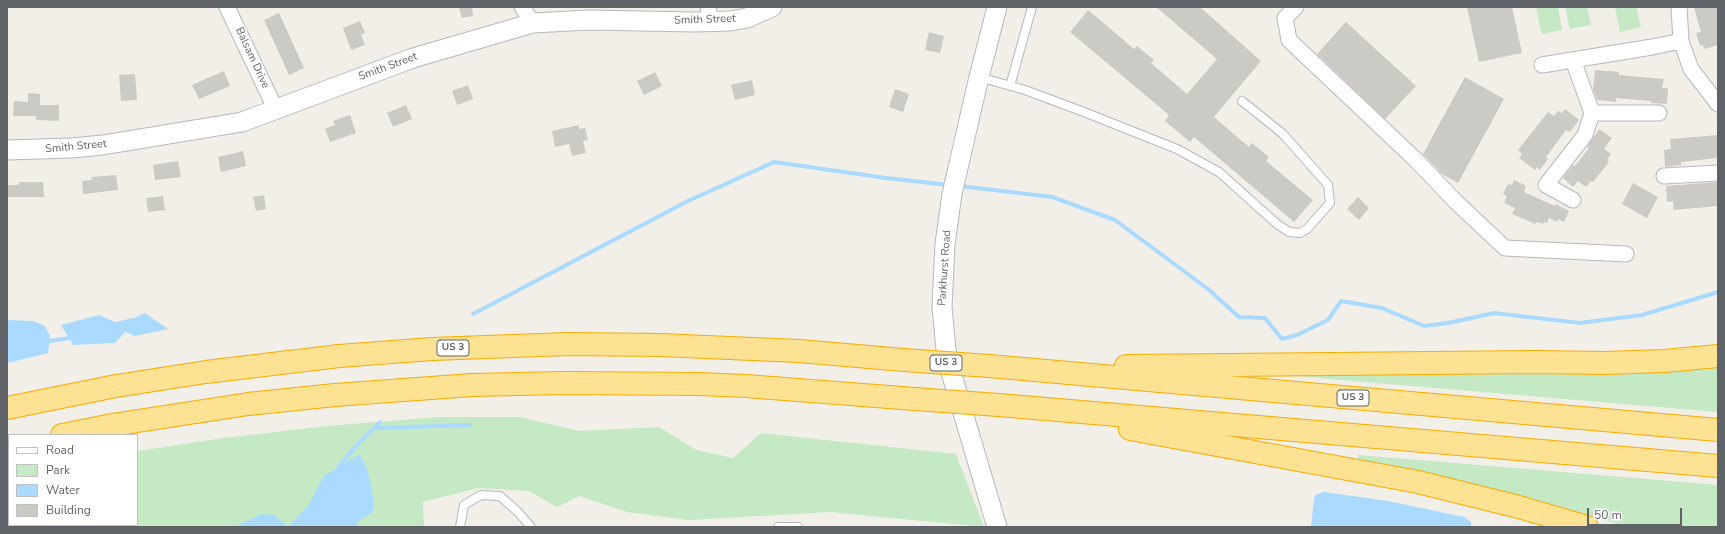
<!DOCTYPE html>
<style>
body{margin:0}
#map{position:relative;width:1725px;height:534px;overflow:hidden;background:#f1efe8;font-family:"Nunito Sans",sans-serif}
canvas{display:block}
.frame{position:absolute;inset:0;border:8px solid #5f6368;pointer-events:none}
.legend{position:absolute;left:8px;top:434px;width:130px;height:92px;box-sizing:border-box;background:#fff;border:1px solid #bfc1c3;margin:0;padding:5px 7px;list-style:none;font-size:12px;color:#5f6368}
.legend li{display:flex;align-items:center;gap:8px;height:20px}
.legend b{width:20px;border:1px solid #bfc1c3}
.scale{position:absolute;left:1587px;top:508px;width:95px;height:18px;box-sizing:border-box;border:2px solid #5f6368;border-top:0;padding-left:5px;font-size:12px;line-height:14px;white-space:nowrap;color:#5f6368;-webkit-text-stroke:3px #fff;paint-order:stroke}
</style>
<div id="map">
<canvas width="1725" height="534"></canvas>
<div class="frame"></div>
<ul class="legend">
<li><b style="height:5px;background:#fff"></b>Road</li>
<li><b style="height:11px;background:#c5e8c5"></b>Park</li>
<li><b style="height:11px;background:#aadaff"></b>Water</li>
<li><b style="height:11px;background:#cccac5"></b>Building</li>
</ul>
<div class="scale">50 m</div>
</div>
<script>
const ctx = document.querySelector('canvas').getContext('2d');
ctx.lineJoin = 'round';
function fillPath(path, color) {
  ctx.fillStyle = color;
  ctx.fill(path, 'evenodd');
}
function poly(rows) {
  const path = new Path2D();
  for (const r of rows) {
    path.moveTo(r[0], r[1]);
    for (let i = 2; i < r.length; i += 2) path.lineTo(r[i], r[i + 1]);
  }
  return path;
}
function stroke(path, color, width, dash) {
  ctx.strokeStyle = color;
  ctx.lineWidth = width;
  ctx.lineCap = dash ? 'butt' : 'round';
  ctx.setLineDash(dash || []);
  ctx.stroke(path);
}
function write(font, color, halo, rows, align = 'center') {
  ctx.font = font + ' "Nunito Sans",sans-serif';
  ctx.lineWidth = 3.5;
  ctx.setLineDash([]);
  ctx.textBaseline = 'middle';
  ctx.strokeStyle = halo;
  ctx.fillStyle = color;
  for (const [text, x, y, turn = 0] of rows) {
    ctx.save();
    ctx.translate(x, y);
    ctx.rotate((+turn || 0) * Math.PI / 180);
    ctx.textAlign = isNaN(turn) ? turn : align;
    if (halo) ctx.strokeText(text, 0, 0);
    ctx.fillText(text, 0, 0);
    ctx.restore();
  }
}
const green = poly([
 [1536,7,1558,7,1562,30,1542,34],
 [1565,7,1587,7,1591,25,1570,29],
 [1615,7,1636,7,1641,27,1620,32],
 [1718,366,1718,412,1305,377,1306,374],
 [438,417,519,417,579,431,659,427,696,450,733,458,761,433,956,454,984,527,830,512,689,520,627,512,579,496,557,507,529,491,478,488,423,502,424,527,7,527,7,469,9,469,9,525,137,525,137,451,224,438,327,426],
 [1358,455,1718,485,1718,527,1627,527,1534,499,1442,476,1358,460]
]);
const water = poly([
 [145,313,168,329,135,336,125,332,115,343,73,345,61,325,99,315,115,322,134,318],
 [7,320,33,321,45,326,50,336,48,353,7,363],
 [360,454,367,469,372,491,374,505,372,512,360,520,355,527,288,527,308,506,324,476],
 [1324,492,1388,501,1464,517,1471,522,1471,527,1311,527,1314,498,1316,495],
 [261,514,274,515,288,527,234,527]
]);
const stream = poly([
 [960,186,1052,197,1115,220,1208,289,1239,317,1265,318,1282,339,1297,335,1328,320,1341,301,1382,308,1424,326,1448,323,1494,313,1580,323,1642,315,1718,292],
 [473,314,688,201,774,162,886,178,949,185],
 [50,341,69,338],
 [376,428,470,425],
 [338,468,357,445,380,422],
 [7,485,9,484],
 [70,527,71,525]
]);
const building = poly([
 [459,7,472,7,473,16,462,18],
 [1156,7,1200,7,1261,61,1214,117,1249,147,1252,143,1269,157,1266,161,1313,200,1294,222,1194,137,1190,142,1165,121,1169,115,1070,32,1088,10,1134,49,1137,46,1154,60,1151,63,1187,94,1217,59],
 [1467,7,1512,7,1522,53,1479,62],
 [1694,7,1718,7,1718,45,1704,49,1703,45,1700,46,1696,33,1701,32],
 [279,13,304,68,289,75,264,20],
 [360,21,365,33,361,35,365,45,351,50,343,28],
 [1346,22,1416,86,1385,119,1317,54],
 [929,32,944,36,940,53,925,50],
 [1595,70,1619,72,1619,75,1664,79,1662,88,1668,88,1667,104,1651,103,1651,101,1616,98,1616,102,1597,100,1593,89],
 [224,71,230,86,199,99,192,85],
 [655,72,662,86,644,95,637,81],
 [135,74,137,100,121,101,119,75],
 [1465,77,1504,99,1458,183,1442,174,1423,154],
 [752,80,755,95,735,100,731,85],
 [468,85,473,99,457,105,452,91],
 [895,89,909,94,903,112,889,107],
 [28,93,40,94,40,105,59,105,59,121,36,120,36,116,13,116,14,101,28,102],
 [406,105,412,119,393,127,387,113],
 [1565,109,1579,120,1570,132,1566,130,1546,157,1548,159,1540,170,1537,167,1535,170,1519,158,1522,154,1518,150,1548,112,1554,116,1558,111,1562,113],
 [350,115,356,133,330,142,325,129,335,125,333,121],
 [579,125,579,129,585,128,588,140,583,141,586,153,572,156,569,144,555,147,552,131],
 [1599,129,1612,138,1604,149,1611,154,1607,160,1609,162,1593,182,1591,181,1586,187,1578,181,1573,187,1563,178,1573,165,1575,166,1589,148,1587,147],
 [1718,135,1718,158,1681,162,1681,165,1665,167,1664,150,1671,149,1670,139],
 [243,151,246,166,221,172,218,157],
 [178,161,181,177,155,180,153,165],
 [116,175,118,190,83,194,82,181,92,180,91,177],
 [1514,180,1526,186,1524,192,1555,206,1556,204,1569,211,1564,222,1558,219,1557,222,1549,218,1547,223,1544,222,1543,224,1536,222,1535,224,1512,214,1515,208,1504,203,1507,196,1503,194,1508,184,1512,185],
 [19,182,43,182,44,197,7,197,7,185,19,185],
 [1718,182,1718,206,1674,210,1673,201,1667,202,1666,186],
 [1633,183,1658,197,1647,218,1622,204],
 [264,195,266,209,256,211,253,197],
 [163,196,165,210,148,212,146,198],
 [1358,197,1369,208,1359,220,1347,209]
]);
const service = poly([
 [979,77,1025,90,1084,112,1177,149,1219,172,1277,224,1289,232,1300,233,1307,229,1330,203,1328,185,1283,134,1242,101],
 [1010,86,1032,7],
 [460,527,464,505,481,495,500,496,518,512,531,527],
 [778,527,798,527]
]);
const minor = poly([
 [227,7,276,110],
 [522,7,533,23],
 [708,7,711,22],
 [1296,7,1285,18,1289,40,1418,162,1455,201,1505,248,1626,254],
 [1681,41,1691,69,1718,104],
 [1573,60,1592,113,1585,135,1546,185,1573,200],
 [1542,65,1652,47,1681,41,1679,7],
 [1592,113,1659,113],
 [1664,176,1718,173]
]);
const tertiary = poly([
 [7,150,72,148,103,145,242,122,413,58,533,23,589,20,695,22,730,21,747,18,772,7],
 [997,527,950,369,946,350,942,307,945,244,952,194,979,77,997,7]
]);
const motorway = poly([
 [989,366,1718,430],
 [1126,366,1534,362,1605,363,1664,361,1718,356],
 [999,405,1718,466],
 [7,408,116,386,206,372,339,356,432,349,568,344,660,345,799,351,904,360],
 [1130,429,1418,482,1519,507,1587,527],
 [62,435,112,425,248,404,335,395,472,385,564,383,699,384,746,386,915,399],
 [7,446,9,446]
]);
const motorwayBridge = poly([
 [904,360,989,366],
 [915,399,999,405]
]);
const shields = [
 [453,348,32],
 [946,363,32],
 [1353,398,32]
];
const shieldNames = [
 ["US 3",453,348],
 ["US 3",946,363],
 ["US 3",1353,398]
];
const streetNames = [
 ["Smith Street",705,20,-2],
 ["Balsam Drive",252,58,65],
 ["Smith Street",388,67,-20],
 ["Smith Street",76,147,-5],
 ["Parkhurst Road",945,268,-86]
];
fillPath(green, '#c5e8c5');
fillPath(water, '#aadaff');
stroke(stream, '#aadaff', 4);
fillPath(building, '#cccac5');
stroke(service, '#b5b8bc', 10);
stroke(minor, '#b5b8bc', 17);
stroke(tertiary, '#b5b8bc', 21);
stroke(motorway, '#f9ab00', 24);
stroke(service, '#fff', 8);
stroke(minor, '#fff', 15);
stroke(tertiary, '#fff', 19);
stroke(motorway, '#fde293', 22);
stroke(motorwayBridge, '#f9ab00', 24, []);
stroke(motorwayBridge, '#fde293', 22);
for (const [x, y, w] of shields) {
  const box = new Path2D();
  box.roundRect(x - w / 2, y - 8, w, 16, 3);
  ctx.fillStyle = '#fff';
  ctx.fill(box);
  stroke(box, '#5f6368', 1);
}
write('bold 10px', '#5f6368', null, shieldNames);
write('11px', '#5f6368', '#fff', streetNames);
</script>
